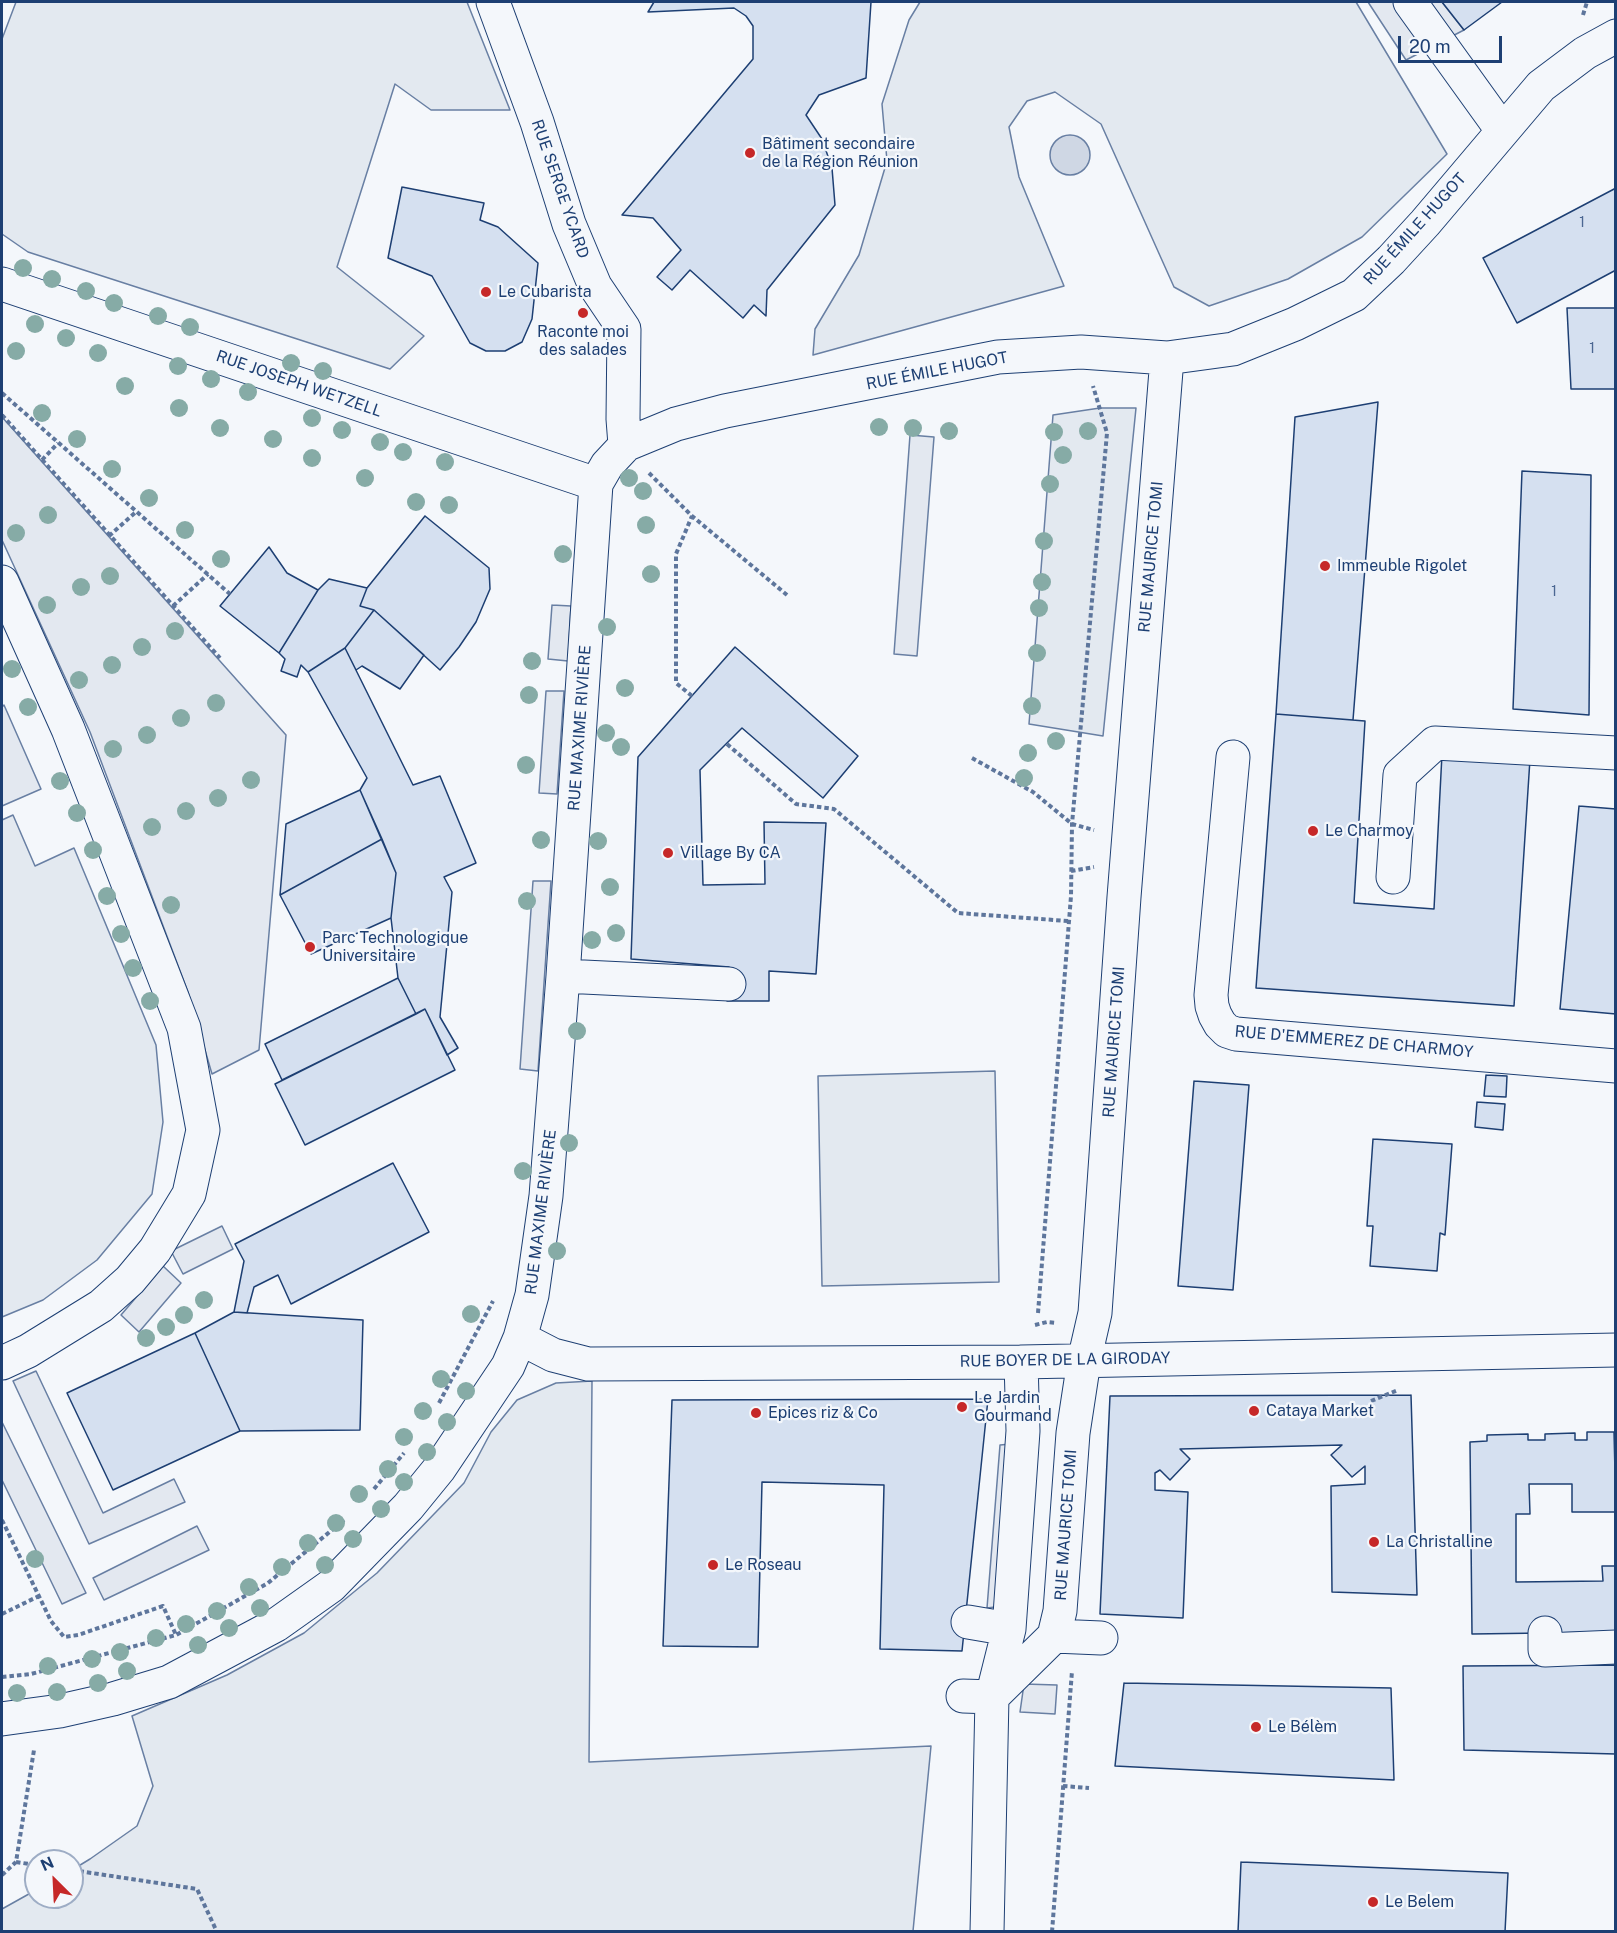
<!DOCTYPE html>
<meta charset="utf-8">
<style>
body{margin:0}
#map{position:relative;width:1617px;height:1933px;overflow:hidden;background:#f4f7fb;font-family:"Public Sans",sans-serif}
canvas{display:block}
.frame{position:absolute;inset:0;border:3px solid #1d3f73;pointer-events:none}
.north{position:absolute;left:24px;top:1849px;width:60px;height:60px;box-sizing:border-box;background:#f4f7fb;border:2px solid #9eadc5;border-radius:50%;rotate:336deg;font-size:16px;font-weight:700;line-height:24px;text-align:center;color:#1d3f73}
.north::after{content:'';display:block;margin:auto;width:21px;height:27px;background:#c62828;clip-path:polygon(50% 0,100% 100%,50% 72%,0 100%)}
.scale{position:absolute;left:1398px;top:36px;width:104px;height:27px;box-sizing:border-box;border:3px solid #1d3f73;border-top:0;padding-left:8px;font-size:18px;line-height:21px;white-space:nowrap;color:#1d3f73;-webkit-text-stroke:4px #f4f7fb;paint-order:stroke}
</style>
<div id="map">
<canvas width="1617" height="1933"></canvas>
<div class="frame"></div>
<div class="north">N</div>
<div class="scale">20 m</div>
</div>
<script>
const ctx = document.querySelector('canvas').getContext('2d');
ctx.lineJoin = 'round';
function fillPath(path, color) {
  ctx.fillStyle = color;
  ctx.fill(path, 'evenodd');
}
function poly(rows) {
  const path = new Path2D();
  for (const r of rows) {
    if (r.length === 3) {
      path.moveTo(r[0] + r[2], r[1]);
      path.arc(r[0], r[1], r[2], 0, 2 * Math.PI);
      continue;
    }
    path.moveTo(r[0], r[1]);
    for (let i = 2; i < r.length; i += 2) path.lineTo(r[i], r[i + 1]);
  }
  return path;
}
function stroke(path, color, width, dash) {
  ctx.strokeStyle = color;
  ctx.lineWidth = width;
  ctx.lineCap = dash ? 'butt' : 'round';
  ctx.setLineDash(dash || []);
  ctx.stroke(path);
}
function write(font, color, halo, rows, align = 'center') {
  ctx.font = font + ' "Public Sans",sans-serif';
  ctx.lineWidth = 4.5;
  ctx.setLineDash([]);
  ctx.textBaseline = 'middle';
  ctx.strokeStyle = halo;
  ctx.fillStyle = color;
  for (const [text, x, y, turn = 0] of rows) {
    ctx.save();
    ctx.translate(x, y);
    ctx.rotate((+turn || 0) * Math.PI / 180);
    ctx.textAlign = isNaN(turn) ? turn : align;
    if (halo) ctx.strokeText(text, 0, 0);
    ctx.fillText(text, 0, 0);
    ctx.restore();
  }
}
const green = poly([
 [16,2,467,2,510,110,431,110,395,84,337,267,424,336,390,369,28,252,2,234,2,39,16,2],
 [920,2,1356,2,1447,154,1362,237,1288,279,1209,306,1174,287,1101,124,1055,92,1027,101,1009,127,1019,177,1064,286,813,355,815,329,859,255,887,161,882,104,909,20,920,2],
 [1100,408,1136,408,1103,736,1029,724,1053,415,1100,408],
 [13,815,35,866,74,848,156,1045,163,1122,152,1194,97,1260,43,1300,2,1317,2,820,13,815],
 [995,1071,999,1282,822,1286,818,1076,995,1071],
 [592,1381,589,1762,931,1746,913,1931,2,1931,2,1909,36,1890,36,1897,72,1897,72,1870,90,1859,137,1826,153,1786,132,1716,227,1675,304,1633,377,1573,464,1483,491,1432,517,1400,556,1383,592,1381]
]);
const parking = poly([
 [1368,2,1442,2,1464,30,1406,60,1368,2],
 [2,417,286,735,259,1050,212,1074,188,992,90,732,2,540,2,417],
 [910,435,934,437,917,656,894,654,910,435],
 [552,605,571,606,568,661,548,659,552,605],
 [546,691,564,691,557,794,539,793,546,691],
 [4,705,41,789,2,806,2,707,4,705],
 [533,881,551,881,538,1071,520,1069,533,881],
 [222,1226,233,1249,183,1274,171,1251,222,1226],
 [163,1266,181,1283,139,1332,121,1315,163,1266],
 [36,1371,103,1513,174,1479,185,1502,89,1544,13,1381,36,1371],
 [2,1422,86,1593,62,1604,2,1480,2,1422],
 [1011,1444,1003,1606,987,1608,1000,1445,1011,1444],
 [197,1526,209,1550,104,1600,93,1578,197,1526],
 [1024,1684,1057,1685,1055,1714,1020,1712,1024,1684]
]);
const water = poly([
 [1070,155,20]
]);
const building = poly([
 [654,2,871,2,866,78,819,95,806,115,822,139,832,168,835,205,767,290,766,316,754,305,743,318,690,270,672,290,657,277,681,250,653,218,622,215,753,59,753,26,746,16,734,8,648,12,654,2],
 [1442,2,1502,2,1464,30,1442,2],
 [402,187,484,203,480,220,498,227,538,263,532,319,522,342,505,351,486,351,470,343,432,276,388,258,402,187],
 [1616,188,1616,270,1517,323,1483,258,1616,188],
 [1567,308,1616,308,1616,389,1571,389,1567,308],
 [1378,402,1353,720,1276,714,1295,417,1378,402],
 [1522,471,1591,475,1589,715,1513,709,1522,471],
 [425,516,489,568,490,589,476,622,459,647,440,670,374,610,360,606,367,588,425,516],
 [269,547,287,573,318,590,279,653,220,606,269,547],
 [329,579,367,588,360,606,374,610,345,648,308,672,301,665,297,677,281,671,285,659,279,653,318,590,329,579],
 [374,610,424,655,400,689,362,666,356,670,345,648,374,610],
 [735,647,858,756,823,798,742,728,700,770,703,885,765,884,764,822,826,823,816,974,769,971,769,1001,727,1001,729,967,631,959,638,757,735,647],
 [345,648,413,785,440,776,476,863,444,877,452,892,440,1017,458,1048,447,1055,425,1009,416,1014,398,978,391,918,396,873,360,790,367,778,308,672,345,648],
 [1276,714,1365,721,1354,903,1434,909,1442,754,1530,759,1514,1006,1256,988,1276,714],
 [360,790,382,839,280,895,286,824,360,790],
 [1579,806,1616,809,1616,1014,1560,1009,1579,806],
 [382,839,396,873,391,918,311,954,280,895,382,839],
 [398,978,416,1014,282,1080,265,1044,398,978],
 [425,1009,455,1070,305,1145,275,1084,425,1009],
 [1486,1075,1507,1076,1506,1097,1484,1096,1486,1075],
 [1194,1081,1249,1085,1233,1290,1178,1286,1194,1081],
 [1477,1102,1505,1104,1503,1130,1475,1127,1477,1102],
 [1373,1139,1452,1144,1445,1235,1440,1233,1437,1271,1370,1266,1373,1226,1367,1226,1373,1139],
 [393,1163,429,1232,291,1304,278,1275,254,1287,247,1313,234,1312,244,1261,235,1244,393,1163],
 [234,1312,363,1320,360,1430,240,1431,195,1333,234,1312],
 [195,1333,240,1431,113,1490,67,1393,195,1333],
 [1411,1395,1417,1595,1332,1592,1331,1486,1365,1484,1365,1466,1352,1477,1331,1455,1342,1445,1180,1449,1190,1459,1170,1480,1160,1470,1155,1473,1155,1490,1188,1492,1183,1618,1100,1614,1110,1396,1411,1395],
 [988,1399,962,1651,880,1649,884,1485,762,1482,758,1647,663,1646,672,1400,988,1399],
 [1587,1432,1614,1432,1616,1512,1572,1512,1572,1484,1529,1484,1530,1514,1516,1514,1516,1582,1603,1581,1602,1566,1616,1566,1616,1632,1472,1634,1470,1442,1487,1441,1487,1435,1528,1434,1528,1440,1545,1440,1545,1434,1575,1433,1575,1440,1587,1440,1587,1432],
 [1616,1665,1616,1754,1464,1750,1463,1666,1616,1665],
 [1124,1683,1391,1688,1394,1780,1115,1766,1124,1683],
 [1241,1862,1508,1873,1505,1932,1238,1932,1241,1862]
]);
const path = poly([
 [1583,15,1587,2],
 [2,393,230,594],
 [2,415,220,658],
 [42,460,58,443],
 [649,473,692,516,787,595],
 [109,536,137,511],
 [173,606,208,574],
 [692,696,676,683,676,554,692,516],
 [727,744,796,804,834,809,958,913,1068,921],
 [972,758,1033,792,1072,824,1094,830],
 [1071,871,1094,867],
 [1038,1313,1071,896,1072,824,1107,433,1093,386],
 [1035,1325,1047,1322,1057,1323],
 [1371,1401,1398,1390],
 [439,1403,493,1301],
 [374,1489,404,1453],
 [2,1520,51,1621,64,1637,78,1635,163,1606,176,1635],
 [2,1614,39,1596],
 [2,1677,31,1674,176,1635,268,1583,344,1520],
 [1063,1786,1089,1788],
 [16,1862,36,1865],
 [72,1870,197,1889,217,1932],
 [2,1875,16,1862,34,1750],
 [1052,1932,1072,1671]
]);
const minor = poly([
 [493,2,537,122,569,224,595,286,624,329,623,419,625,445],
 [1410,2,1502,130],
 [2,284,596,484],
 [2,582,68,729,184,1028,203,1130,189,1194,155,1250,130,1280,101,1306,28,1351,2,1363],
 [1233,757,1211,995,1212,1006,1215,1015,1220,1024,1227,1031,1236,1034,1616,1066],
 [1393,877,1400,775,1435,743,1616,753],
 [563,976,729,984],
 [520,1338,553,1355,588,1364,1021,1362,1616,1350],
 [968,1622,1009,1629],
 [1545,1633,1545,1650,1616,1647],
 [1054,1636,1101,1638],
 [963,1696,992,1697],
 [992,1697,1054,1636,1060,1611,1073,1433,1084,1361,1095,1313,1124,897,1167,358],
 [2,1719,60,1711,113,1699,169,1682,276,1625,331,1586,408,1507,439,1469,508,1366,520,1338,532,1295,546,1196,563,976,596,484,607,465,622,449,625,445,676,424,725,411,998,357,1081,352,1167,358,1233,349,1295,324,1354,295,1391,260,1425,223,1541,86,1585,53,1616,36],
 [987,1932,992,1697,1009,1629,1023,1431,1021,1362]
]);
const trees = [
 [23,268],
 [52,279],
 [86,291],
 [114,303],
 [158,316],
 [35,324],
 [190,327],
 [66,338],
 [16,351],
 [98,353],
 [291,363],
 [178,366],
 [323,371],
 [211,379],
 [125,386],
 [248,392],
 [179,408],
 [42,413],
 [312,418],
 [879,427],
 [220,428],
 [913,428],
 [342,430],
 [949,431],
 [1088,431],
 [1054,432],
 [77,439],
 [273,439],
 [380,442],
 [403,452],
 [1063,455],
 [312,458],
 [445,462],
 [112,469],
 [365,478],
 [629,478],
 [1050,484],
 [643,491],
 [149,498],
 [416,502],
 [449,505],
 [48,515],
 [646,525],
 [185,530],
 [16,533],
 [1044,541],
 [563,554],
 [221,559],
 [651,574],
 [110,576],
 [1042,582],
 [81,587],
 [47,605],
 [1039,608],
 [607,627],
 [175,631],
 [142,647],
 [1037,653],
 [532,661],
 [112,665],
 [12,669],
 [79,680],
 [625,688],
 [529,695],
 [216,703],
 [1032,706],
 [28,707],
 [181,718],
 [606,733],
 [147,735],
 [1056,741],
 [621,747],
 [113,749],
 [1028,753],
 [526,765],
 [1024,778],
 [251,780],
 [60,781],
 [218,798],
 [186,811],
 [77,813],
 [152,827],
 [541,840],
 [598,841],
 [93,850],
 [610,887],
 [107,896],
 [527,901],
 [171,905],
 [616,933],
 [121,934],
 [592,940],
 [133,968],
 [150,1001],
 [577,1031],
 [569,1143],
 [523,1171],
 [557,1251],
 [204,1300],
 [471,1314],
 [184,1315],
 [166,1327],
 [146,1338],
 [441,1379],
 [466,1391],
 [423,1411],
 [447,1422],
 [404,1437],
 [427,1452],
 [388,1469],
 [404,1482],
 [359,1494],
 [381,1509],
 [336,1523],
 [353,1539],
 [308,1543],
 [35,1559],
 [325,1565],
 [282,1567],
 [249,1587],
 [260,1608],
 [217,1611],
 [186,1624],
 [229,1628],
 [156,1638],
 [198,1645],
 [120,1652],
 [92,1659],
 [48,1666],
 [127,1671],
 [98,1683],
 [57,1692],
 [17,1693]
];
const markers = [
 [750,153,6,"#c62828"],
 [486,292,6,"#c62828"],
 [583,313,6,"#c62828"],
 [1325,566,6,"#c62828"],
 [1313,831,6,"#c62828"],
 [668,853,6,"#c62828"],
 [310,947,6,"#c62828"],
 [962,1407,6,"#c62828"],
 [1254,1411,6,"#c62828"],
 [756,1413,6,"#c62828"],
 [1374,1542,6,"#c62828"],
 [713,1565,6,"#c62828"],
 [1256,1727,6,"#c62828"],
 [1373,1902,6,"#c62828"]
];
const numberNames = [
 ["1",1582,223],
 ["1",1592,349],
 ["1",1554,592]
];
const poiNames = [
 ["Bâtiment secondaire",762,144],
 ["de la Région Réunion",762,162],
 ["Le Cubarista",498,292],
 ["Raconte moi",583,332,"center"],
 ["des salades",583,350,"center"],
 ["Immeuble Rigolet",1337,566],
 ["Le Charmoy",1325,831],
 ["Village By CA",680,853],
 ["Parc Technologique",322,938],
 ["Universitaire",322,956],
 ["Le Jardin",974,1398],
 ["Gourmand",974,1416],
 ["Cataya Market",1266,1411],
 ["Epices riz & Co",768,1413],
 ["La Christalline",1386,1542],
 ["Le Roseau",725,1565],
 ["Le Bélèm",1268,1727],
 ["Le Belem",1385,1902]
];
const streetNames = [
 ["RUE SERGE YCARD",560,189,71],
 ["RUE ÉMILE HUGOT",1415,229,-48],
 ["RUE ÉMILE HUGOT",937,371,-11],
 ["RUE JOSEPH WETZELL",299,384,19],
 ["RUE MAURICE TOMI",1151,557,-85],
 ["RUE MAXIME RIVIÈRE",580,728,-86],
 ["RUE MAURICE TOMI",1114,1042,-86],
 ["RUE D'EMMEREZ DE CHARMOY",1354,1042,5],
 ["RUE MAXIME RIVIÈRE",541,1212,-83],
 ["RUE BOYER DE LA GIRODAY",1065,1360,-1],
 ["RUE MAURICE TOMI",1066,1525,-86]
];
fillPath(green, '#e3e9f0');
stroke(green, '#687fa3', 1.5);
fillPath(parking, '#e3e8f0');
stroke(parking, '#687fa3', 1.5);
fillPath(water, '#cfd7e4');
stroke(water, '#687fa3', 1.5);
fillPath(building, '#d5e0f0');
stroke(building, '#1d3f73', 1.5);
stroke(minor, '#1d3f73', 35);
stroke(path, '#5e769c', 4, [4.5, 3]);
stroke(minor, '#f4f7fb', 33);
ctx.fillStyle = '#86aba6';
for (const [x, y] of trees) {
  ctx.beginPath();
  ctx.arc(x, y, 9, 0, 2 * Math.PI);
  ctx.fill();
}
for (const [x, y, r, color] of markers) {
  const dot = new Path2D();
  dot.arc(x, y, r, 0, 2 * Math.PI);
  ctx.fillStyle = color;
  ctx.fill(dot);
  stroke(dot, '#f4f7fb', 2);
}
write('14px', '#4b6792', null, numberNames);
write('16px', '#1d3f73', '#f4f7fb', poiNames, 'left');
write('16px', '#1d3f73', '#f4f7fb', streetNames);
</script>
